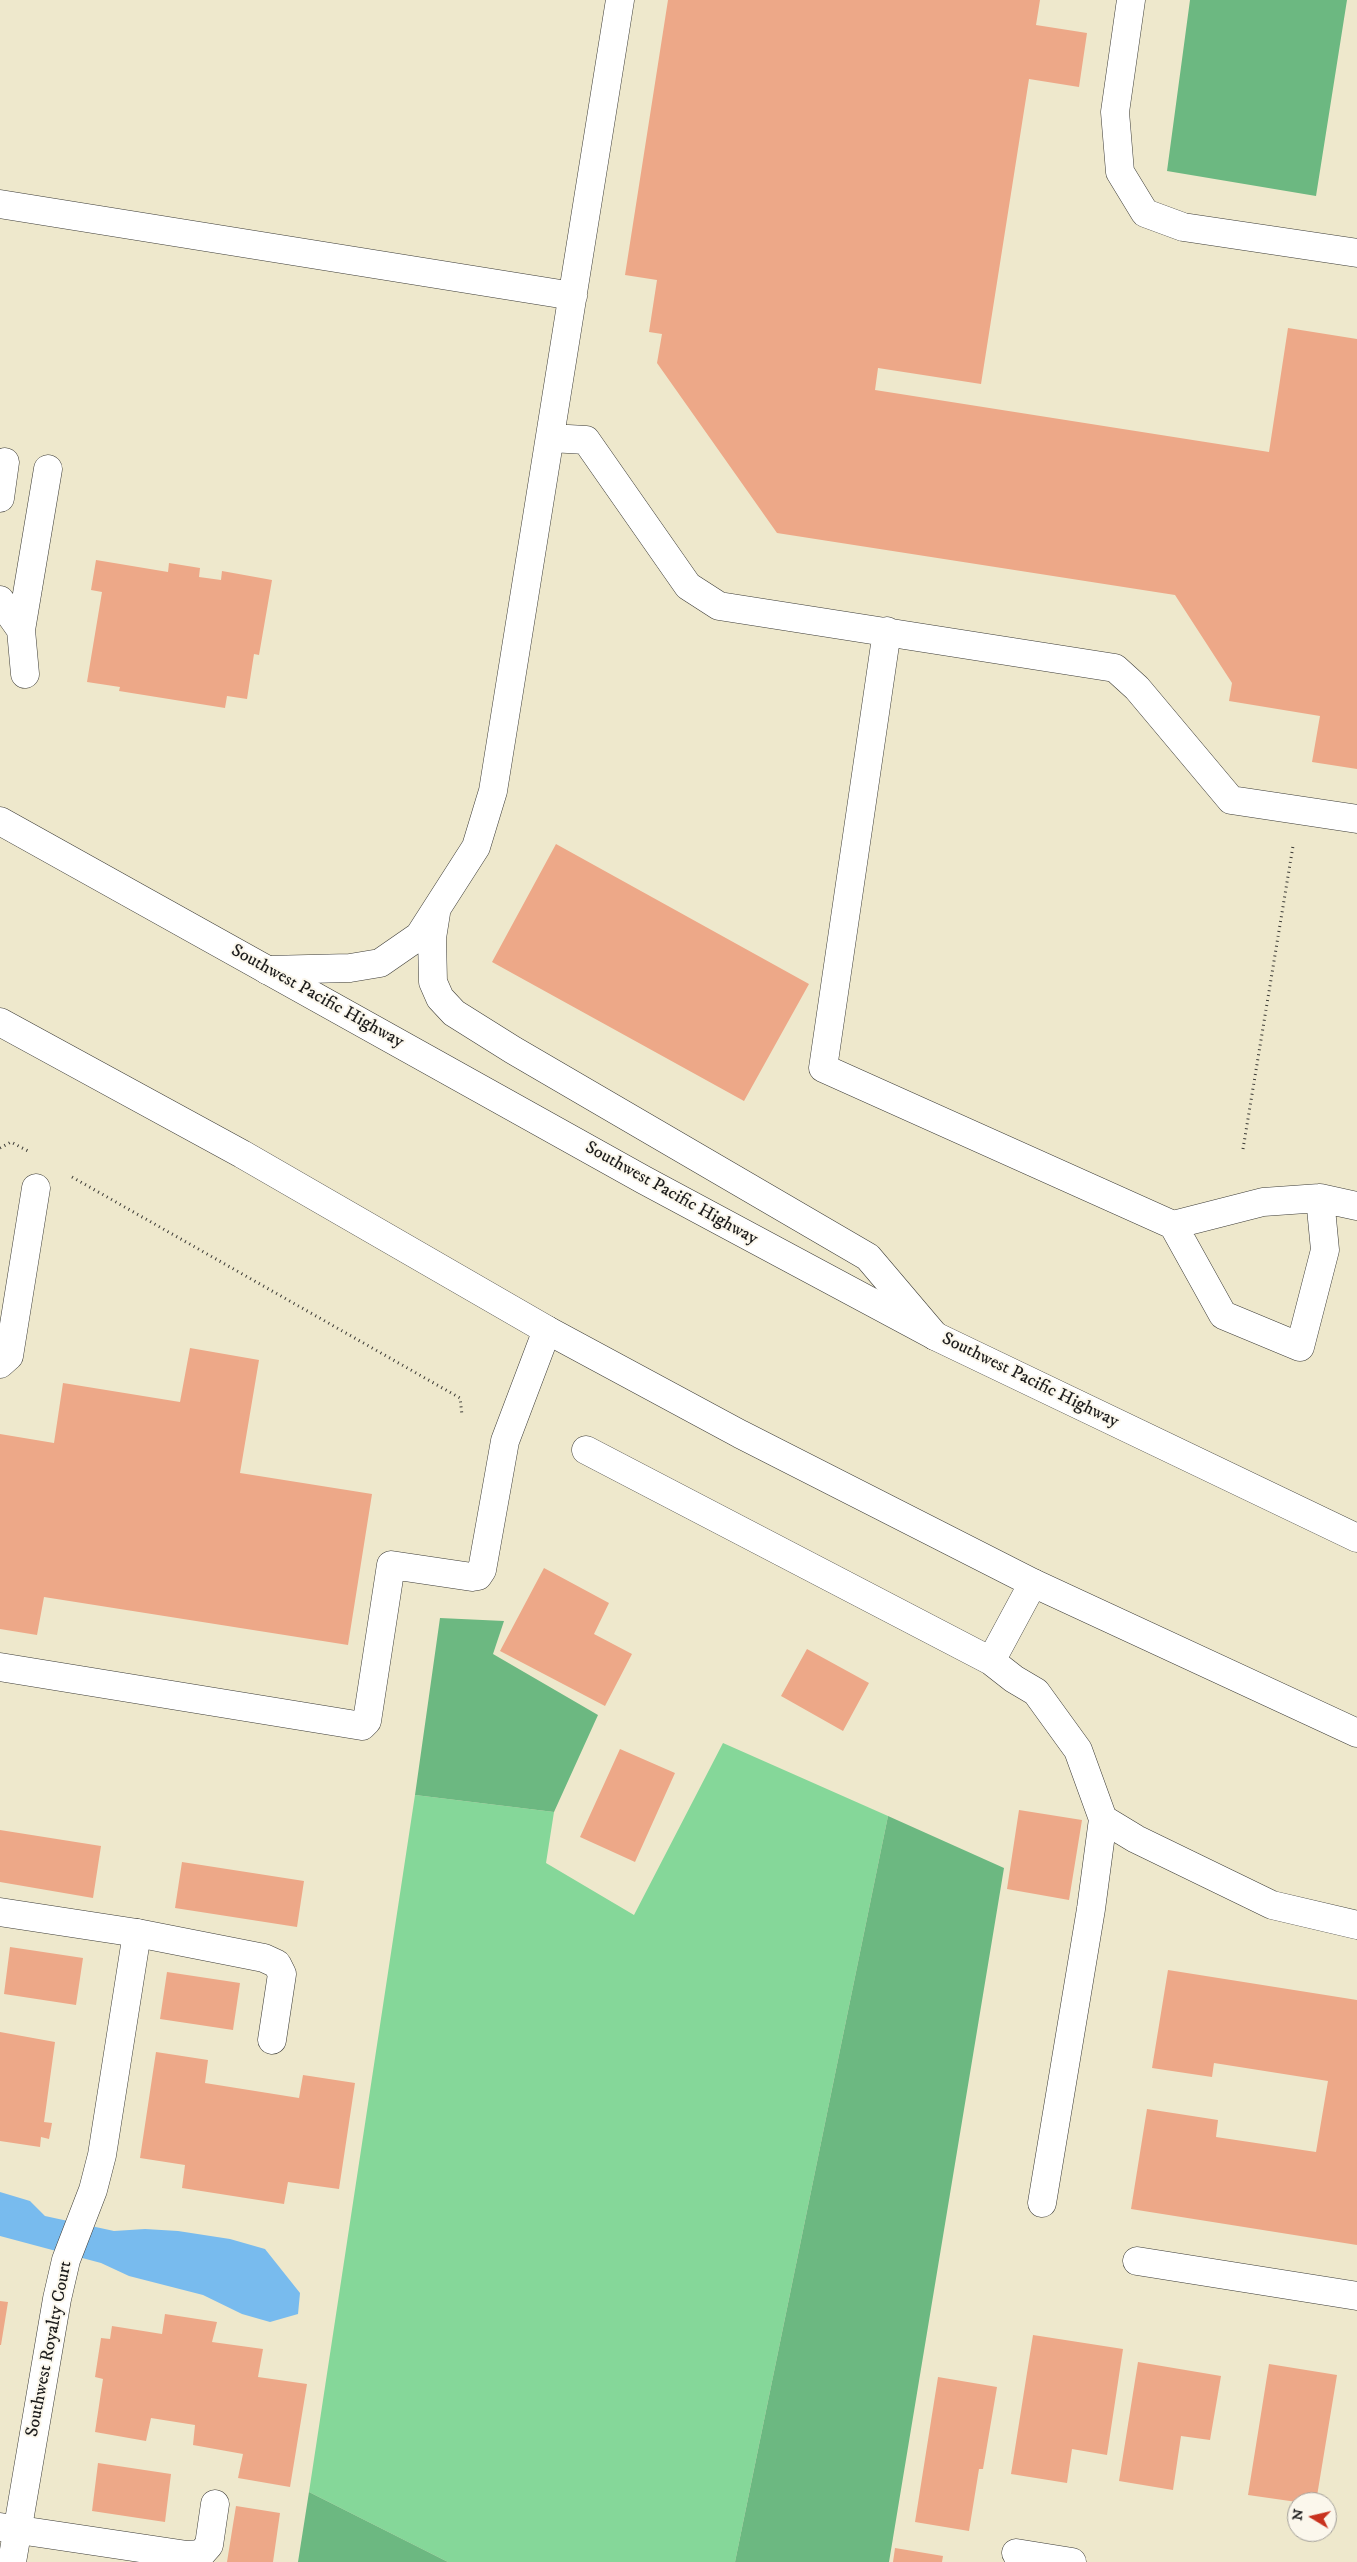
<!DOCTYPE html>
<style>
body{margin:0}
#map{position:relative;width:1357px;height:2562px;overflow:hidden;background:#eee8cc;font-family:"IM FELL DW Pica",serif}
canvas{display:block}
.north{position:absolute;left:1287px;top:2492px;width:50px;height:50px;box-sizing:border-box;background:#fbf7ec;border:1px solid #a29f99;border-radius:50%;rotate:279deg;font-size:14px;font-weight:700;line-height:20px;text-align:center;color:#1c1c1c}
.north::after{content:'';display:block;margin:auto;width:18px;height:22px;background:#c8321e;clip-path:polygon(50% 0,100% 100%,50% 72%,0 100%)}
</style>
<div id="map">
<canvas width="1357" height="2562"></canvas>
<div class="north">N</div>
</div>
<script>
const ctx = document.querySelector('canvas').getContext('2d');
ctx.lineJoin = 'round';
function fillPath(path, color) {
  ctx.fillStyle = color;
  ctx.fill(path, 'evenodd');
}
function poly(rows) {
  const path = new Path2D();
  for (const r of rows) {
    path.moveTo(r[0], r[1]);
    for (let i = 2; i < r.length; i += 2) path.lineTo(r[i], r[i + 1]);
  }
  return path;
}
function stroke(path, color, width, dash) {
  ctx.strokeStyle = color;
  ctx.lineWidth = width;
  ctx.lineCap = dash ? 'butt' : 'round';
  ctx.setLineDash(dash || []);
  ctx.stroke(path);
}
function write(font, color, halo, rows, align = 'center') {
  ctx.font = font + ' "IM FELL DW Pica",serif';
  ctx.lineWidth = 4;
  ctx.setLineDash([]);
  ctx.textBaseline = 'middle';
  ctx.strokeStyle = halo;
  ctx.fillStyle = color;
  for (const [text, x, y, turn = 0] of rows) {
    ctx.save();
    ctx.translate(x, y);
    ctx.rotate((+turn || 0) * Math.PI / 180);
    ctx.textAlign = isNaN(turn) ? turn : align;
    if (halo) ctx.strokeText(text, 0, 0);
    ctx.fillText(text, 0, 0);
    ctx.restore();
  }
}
const green = poly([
 [723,1743,888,1816,735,2562,448,2562,309,2492,415,1795,554,1812,546,1863,634,1915]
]);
const forest = poly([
 [1190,0,1347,0,1316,196,1167,171],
 [440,1618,504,1621,493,1654,598,1715,554,1812,415,1795],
 [888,1816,1004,1868,889,2562,735,2562],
 [309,2492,448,2562,298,2562]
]);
const water = poly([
 [0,2192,30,2201,45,2216,114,2231,145,2229,178,2231,230,2239,265,2249,300,2293,298,2314,270,2322,242,2314,203,2295,129,2276,101,2263,0,2236]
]);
const building = poly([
 [668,0,1040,0,1036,25,1087,33,1079,87,1029,79,981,384,878,368,875,390,1269,452,1288,328,1357,339,1357,769,1312,762,1320,716,1229,701,1232,683,1175,595,777,533,657,363,662,334,649,332,657,280,625,275],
 [96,560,168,572,169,563,200,568,199,577,221,580,222,571,272,580,259,655,254,654,247,699,227,696,225,708,119,691,120,687,87,682,102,592,91,590],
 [556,844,809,984,744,1101,492,962],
 [190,1348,259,1360,240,1473,372,1494,348,1645,44,1597,37,1635,0,1629,0,1434,54,1443,63,1383,180,1402],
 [544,1568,609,1603,594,1634,632,1654,605,1706,500,1651],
 [807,1649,869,1683,843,1731,781,1696],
 [620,1749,675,1773,635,1862,580,1837],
 [1019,1810,1082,1820,1069,1900,1007,1889],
 [0,1830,101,1846,93,1898,0,1882],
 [182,1862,304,1881,297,1927,175,1908],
 [10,1947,83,1958,76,2005,4,1994],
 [1168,1970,1357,2000,1357,2245,1131,2209,1147,2109,1218,2120,1216,2137,1316,2152,1328,2081,1214,2063,1212,2077,1152,2068],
 [167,1972,240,1983,233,2030,160,2019],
 [0,2032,55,2042,44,2122,52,2123,49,2139,41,2137,40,2147,0,2141],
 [156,2052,208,2060,205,2083,299,2098,303,2075,355,2083,339,2189,288,2182,284,2204,182,2188,185,2165,140,2158],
 [0,2301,8,2302,1,2345,0,2345],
 [165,2314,217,2322,212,2342,263,2349,258,2377,307,2384,290,2487,238,2478,243,2454,193,2445,195,2425,151,2418,146,2441,95,2432,103,2379,95,2377,101,2338,110,2339,112,2326,162,2334],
 [1033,2335,1123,2349,1107,2455,1072,2449,1067,2483,1011,2474],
 [1138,2362,1221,2376,1210,2440,1181,2436,1173,2490,1119,2481],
 [1269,2364,1337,2375,1316,2502,1297,2502,1248,2495],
 [938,2377,997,2387,983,2469,979,2469,969,2531,915,2522],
 [98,2463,171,2474,165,2522,92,2511],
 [236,2506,280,2513,273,2562,227,2562],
 [895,2548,943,2556,942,2562,893,2562]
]);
const path = poly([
 [0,1148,11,1142,28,1151],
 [1243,1149,1293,846],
 [72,1177,460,1398,462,1415]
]);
const lane = poly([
 [1131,0,1115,112,1120,172,1145,213,1183,227,1357,253],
 [0,204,573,296],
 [550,438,586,440,688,586,719,606,1115,668,1137,688,1231,800,1357,819],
 [0,498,5,462],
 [0,600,21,630,25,674],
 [21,630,48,469],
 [887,631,823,1068,1173,1225,1223,1315,1300,1347,1325,1250,1320,1198,1357,1206],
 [436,913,432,938,433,982,440,998,454,1013,513,1050,868,1257,935,1336],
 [267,970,350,968,380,963,419,936,476,847,493,791,620,0],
 [1173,1225,1263,1202,1320,1198],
 [0,1364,9,1356,36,1188],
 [586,1450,991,1661,1014,1679,1036,1692,1078,1750,1103,1819,1091,1909,1042,2203],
 [991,1661,1033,1583],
 [0,1667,362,1726,367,1721,391,1565,472,1577,478,1576,482,1570,505,1441,547,1330],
 [1103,1819,1136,1839,1272,1905,1357,1925],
 [0,1912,137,1933,264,1958,277,1964,282,1974,272,2040],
 [1137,2261,1357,2296],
 [0,2527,187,2555,201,2554,209,2545,215,2504]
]);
const street = poly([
 [1016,2553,1072,2562],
 [12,2562,57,2299,66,2260,93,2190,102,2155,137,1933]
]);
const highway = poly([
 [0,821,644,1180,935,1336,1357,1538],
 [0,1022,242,1154,547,1330,740,1434,1033,1583,1357,1733]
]);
const streetNames = [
 ["Southwest Pacific Highway",317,997,29],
 ["Southwest Pacific Highway",671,1194,29],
 ["Southwest Pacific Highway",1030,1381,26],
 ["Southwest Royalty Court",50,2349,-79]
];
fillPath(green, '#85d799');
fillPath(forest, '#6cb881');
fillPath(water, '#78bbee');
fillPath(building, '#eda888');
stroke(lane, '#3c3b36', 29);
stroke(street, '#3c3b36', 29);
stroke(highway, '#3c3b36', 29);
stroke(path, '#3c3b36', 3, [1, 4]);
stroke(lane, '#fff', 28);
stroke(street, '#fff', 28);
stroke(highway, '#fff', 28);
write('18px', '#1c1c1c', '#fbf7ec', streetNames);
</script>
